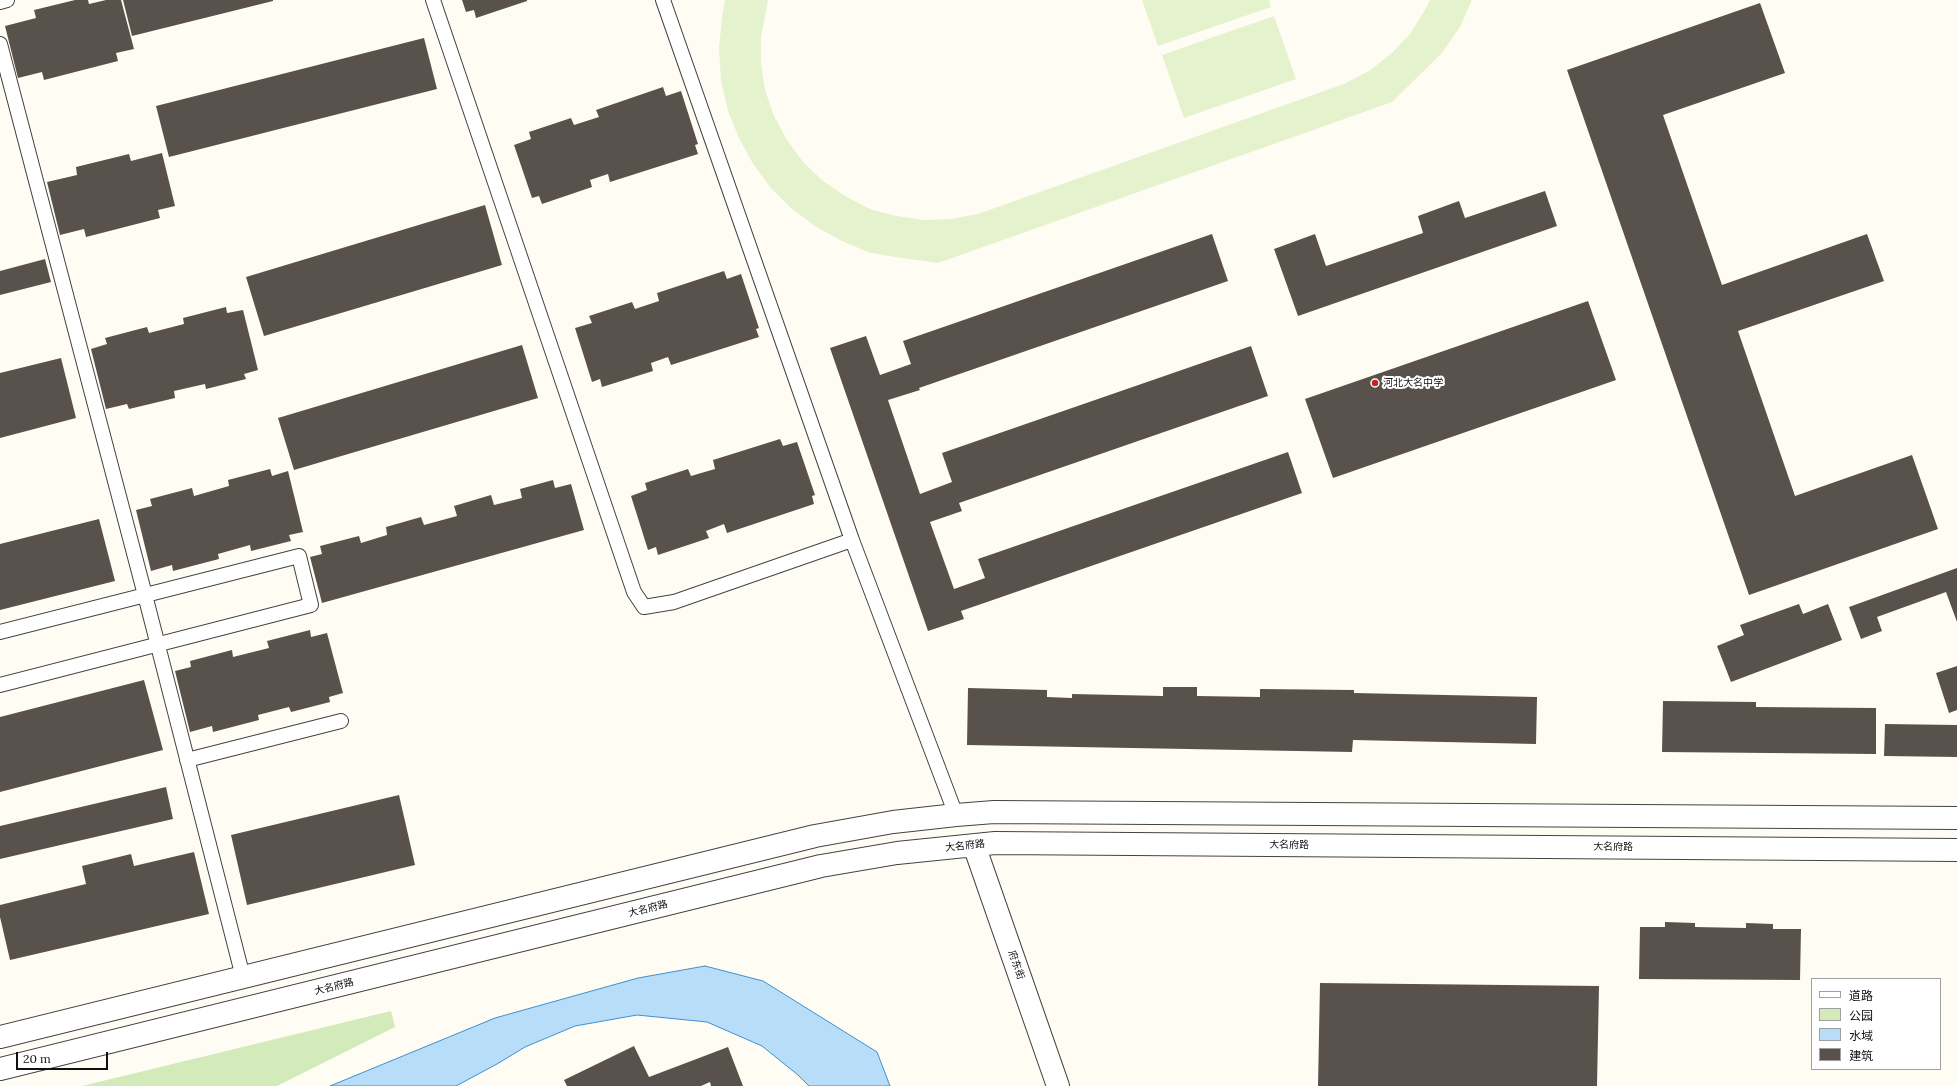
<!DOCTYPE html>
<meta charset="utf-8">
<style>
body{margin:0}
#map{position:relative;width:1957px;height:1086px;overflow:hidden;background:#fffdf3;font-family:Lora,"Noto Sans SC",serif}
canvas{display:block}
.legend{position:absolute;left:1811px;top:978px;width:130px;height:92px;box-sizing:border-box;background:#fff;border:1px solid #9f9f9f;margin:0;padding:5px 7px;list-style:none;font-size:12px;color:#101010}
.legend li{display:flex;align-items:center;gap:8px;height:20px}
.legend b{width:20px;border:1px solid #9f9f9f}
.scale{position:absolute;left:16px;top:1052px;width:92px;height:18px;box-sizing:border-box;border:2px solid #101010;border-top:0;padding-left:5px;font-size:12px;line-height:14px;white-space:nowrap;color:#101010;-webkit-text-stroke:3px #fff;paint-order:stroke}
</style>
<div id="map">
<canvas width="1957" height="1086"></canvas>
<ul class="legend">
<li><b style="height:5px;background:#fff"></b>道路</li>
<li><b style="height:11px;background:#d3ebbb"></b>公园</li>
<li><b style="height:11px;background:#b7ddf8"></b>水域</li>
<li><b style="height:11px;background:#59524c"></b>建筑</li>
</ul>
<div class="scale">20 m</div>
</div>
<script>
const ctx = document.querySelector('canvas').getContext('2d');
ctx.lineJoin = 'round';
function fillPath(path, color) {
  ctx.fillStyle = color;
  ctx.fill(path, 'evenodd');
}
function poly(rows) {
  const path = new Path2D();
  for (const r of rows) {
    path.moveTo(r[0], r[1]);
    for (let i = 2; i < r.length; i += 2) path.lineTo(r[i], r[i + 1]);
  }
  return path;
}
function stroke(path, color, width, dash) {
  ctx.strokeStyle = color;
  ctx.lineWidth = width;
  ctx.lineCap = dash ? 'butt' : 'round';
  ctx.setLineDash(dash || []);
  ctx.stroke(path);
}
function write(font, color, halo, rows, align = 'center') {
  ctx.font = font + ' Lora,"Noto Sans SC",serif';
  ctx.lineWidth = 4;
  ctx.setLineDash([]);
  ctx.textBaseline = 'middle';
  ctx.strokeStyle = halo;
  ctx.fillStyle = color;
  for (const [text, x, y, turn = 0] of rows) {
    ctx.save();
    ctx.translate(x, y);
    ctx.rotate((+turn || 0) * Math.PI / 180);
    ctx.textAlign = isNaN(turn) ? turn : align;
    if (halo) ctx.strokeText(text, 0, 0);
    ctx.fillText(text, 0, 0);
    ctx.restore();
  }
}
const green = poly([
 [391,1011,395,1027,277,1086,82,1086]
]);
const pitch = poly([
 [725,0,768,0,761,37,761,64,765,90,774,116,787,140,803,162,823,181,845,196,870,209,896,216,924,220,951,219,978,214,1344,84,1369,71,1391,54,1410,34,1425,10,1430,0,1472,0,1460,27,1442,53,1392,102,938,263,888,256,868,252,840,240,815,226,791,208,771,188,753,164,739,138,728,111,721,80,719,48,722,17],
 [1142,0,1269,0,1271,7,1158,46],
 [1274,16,1296,79,1184,118,1162,55]
]);
const water = poly([
 [705,966,763,981,877,1052,890,1086,809,1086,798,1075,762,1046,707,1022,637,1015,575,1026,525,1047,497,1064,456,1086,330,1086,495,1018,638,978,705,966]
]);
const building = poly([
 [75,0,88,0,89,4,106,0,121,0,134,49,116,53,118,61,44,80,42,72,18,78,5,26,36,18,34,10],
 [123,0,273,0,273,1,132,36],
 [462,0,527,0,527,1,476,18,474,10,466,12],
 [1760,3,1785,73,1663,115,1722,285,1867,234,1884,281,1738,331,1795,496,1912,455,1938,529,1749,595,1567,70],
 [424,38,437,89,169,157,156,106],
 [663,87,666,96,681,91,698,144,695,145,698,154,610,182,608,174,590,180,592,187,542,204,539,196,532,198,514,145,531,139,529,132,571,118,574,125,599,117,596,110],
 [162,153,175,206,158,210,160,218,86,237,84,229,60,235,47,182,77,175,76,167,129,154,131,161],
 [1545,191,1557,226,1298,316,1274,249,1315,234,1326,266,1423,233,1418,216,1459,201,1465,218],
 [485,205,502,265,264,336,246,277],
 [1212,234,1228,281,919,388,920,390,888,400,920,494,952,482,942,453,1251,346,1268,396,959,503,962,511,930,522,954,589,985,578,978,559,1288,452,1302,493,961,611,964,619,928,631,830,348,866,336,880,375,911,364,903,341],
 [45,259,51,282,0,295,0,271],
 [724,271,727,279,741,274,759,328,756,329,759,337,671,365,668,357,651,363,653,371,602,387,600,379,592,382,575,328,592,323,589,316,632,302,635,309,659,301,657,293],
 [1588,301,1616,380,1333,478,1305,399],
 [226,307,227,313,243,310,258,370,244,374,246,379,206,389,205,384,174,391,175,398,129,409,127,404,106,409,91,349,107,344,105,338,147,327,149,333,184,324,183,318],
 [522,345,538,398,294,470,278,418],
 [61,358,76,418,0,438,0,373],
 [780,439,783,446,797,442,815,495,812,496,814,504,727,533,724,524,706,531,709,538,658,555,656,547,648,550,631,496,647,490,645,483,688,469,691,476,715,469,713,460],
 [270,469,272,476,288,471,303,532,289,535,291,541,251,551,250,545,218,554,219,559,173,571,172,565,151,571,136,510,152,506,150,499,192,488,194,496,229,486,228,480],
 [553,480,555,488,571,484,584,530,322,603,310,557,322,554,320,546,359,536,361,543,387,535,386,527,421,517,424,525,457,516,454,506,491,495,494,505,522,498,520,489],
 [99,519,115,581,0,610,0,544],
 [1957,568,1957,622,1946,592,1877,617,1882,631,1861,639,1849,607],
 [1799,604,1803,614,1828,604,1842,640,1731,682,1717,646,1744,635,1740,625],
 [310,630,311,637,327,633,343,693,329,697,330,702,291,712,289,707,258,715,259,720,213,732,212,726,190,732,175,671,191,667,190,661,232,650,233,657,269,648,267,641],
 [1957,666,1957,710,1949,713,1936,673],
 [144,680,163,750,0,792,0,717],
 [1163,687,1197,687,1197,696,1260,697,1260,689,1354,690,1354,693,1537,697,1536,744,1353,740,1352,752,967,745,968,688,1047,690,1047,697,1072,698,1072,694,1163,696],
 [1663,701,1756,702,1756,707,1876,708,1876,754,1662,752],
 [1885,724,1957,725,1957,757,1884,756],
 [166,787,173,819,0,859,0,826],
 [399,795,415,865,247,905,231,835],
 [194,852,209,914,10,960,0,917,0,905,86,884,82,866,131,854,134,866],
 [1665,922,1695,923,1695,927,1746,928,1746,923,1773,924,1773,929,1801,929,1800,980,1639,979,1640,927,1665,927],
 [1320,983,1599,986,1597,1086,1318,1086],
 [634,1046,649,1077,728,1047,743,1086,711,1086,710,1082,701,1086,567,1086,564,1080]
]);
const service = poly([
 [433,0,634,592,644,607,674,602,852,540],
 [663,0,852,540,956,815],
 [0,2,7,0],
 [0,44,145,595,243,977],
 [0,632,299,556,311,605,0,685],
 [187,760,341,721]
]);
const tertiary = poly([
 [974,845,1058,1086],
 [0,1037,815,836,893,822,956,815,994,812,1957,818],
 [0,1069,821,866,897,853,995,843,1957,850]
]);
const markers = [
 [1375,383,4,"#c52326"]
];
const poiNames = [
 ["河北大名中学",1383,383]
];
const streetNames = [
 ["大名府路",1289,845],
 ["大名府路",965,846,-6],
 ["大名府路",1613,847],
 ["大名府路",648,909,-14],
 ["府东街",1016,965,71],
 ["大名府路",334,987,-14]
];
fillPath(green, '#d3ebbb');
fillPath(pitch, '#e4f2cd');
fillPath(water, '#b7ddf8');
stroke(water, '#3c91d1', 1);
fillPath(building, '#59524c');
stroke(service, '#434343', 16);
stroke(tertiary, '#434343', 24);
stroke(service, '#fff', 14);
stroke(tertiary, '#fff', 22);
for (const [x, y, r, color] of markers) {
  const dot = new Path2D();
  dot.arc(x, y, r, 0, 2 * Math.PI);
  ctx.fillStyle = color;
  ctx.fill(dot);
  stroke(dot, '#fff', 1.5);
}
write('10px', '#101010', '#fff', poiNames, 'left');
write('10px', '#101010', '#fff', streetNames);
</script>
